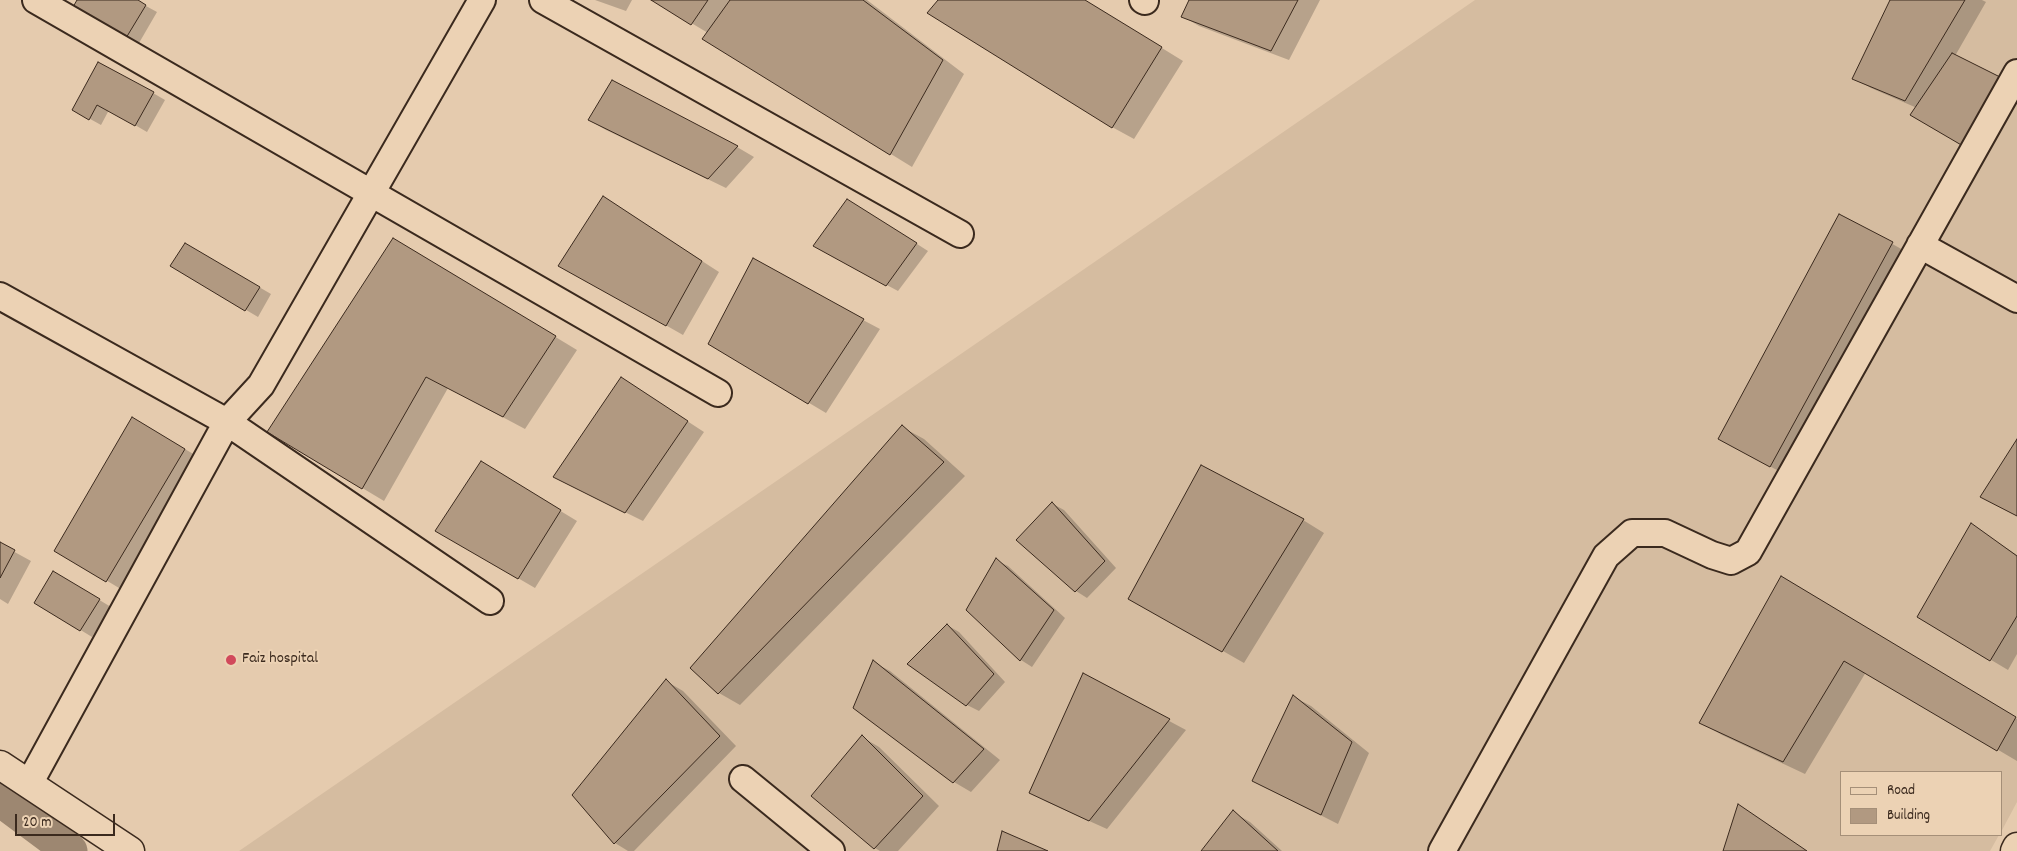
<!DOCTYPE html>
<style>
body{margin:0}
#map{position:relative;width:2017px;height:851px;overflow:hidden;background:#e5cbae;font-family:Dekko,sans-serif}
canvas{display:block}
.legend{position:absolute;left:1840px;top:771px;width:162px;height:65px;box-sizing:border-box;background:#ecd2b4;border:1px solid #a58f78;margin:0;padding:6px 9px;list-style:none;font-size:15px;color:#3b2a1e}
.legend li{display:flex;align-items:center;gap:10px;height:25px}
.legend b{width:25px;border:1px solid #a58f78}
.scale{position:absolute;left:15px;top:814px;width:100px;height:22px;box-sizing:border-box;border:2px solid #3b2a1e;border-top:0;padding-left:6px;font-size:15px;line-height:18px;white-space:nowrap;color:#3b2a1e;-webkit-text-stroke:4px #ecd2b4;paint-order:stroke}
</style>
<div id="map">
<canvas width="2017" height="851"></canvas>
<ul class="legend">
<li><b style="height:6px;background:#ecd2b4"></b>Road</li>
<li><b style="height:14px;background:#b19981"></b>Building</li>
</ul>
<div class="scale">20 m</div>
</div>
<script>
const ctx = document.querySelector('canvas').getContext('2d');
ctx.lineJoin = 'round';
function fillPath(path, color) {
  ctx.fillStyle = color;
  ctx.fill(path, 'evenodd');
}
function poly(rows) {
  const path = new Path2D();
  for (const r of rows) {
    path.moveTo(r[0], r[1]);
    for (let i = 2; i < r.length; i += 2) path.lineTo(r[i], r[i + 1]);
  }
  return path;
}
function stroke(path, color, width, dash) {
  ctx.strokeStyle = color;
  ctx.lineWidth = width;
  ctx.lineCap = dash ? 'butt' : 'round';
  ctx.setLineDash(dash || []);
  ctx.stroke(path);
}
function write(font, color, halo, rows, align = 'center') {
  ctx.font = font + ' Dekko,sans-serif';
  ctx.lineWidth = 4;
  ctx.setLineDash([]);
  ctx.textBaseline = 'middle';
  ctx.strokeStyle = halo;
  ctx.fillStyle = color;
  for (const [text, x, y, turn = 0] of rows) {
    ctx.save();
    ctx.translate(x, y);
    ctx.rotate((+turn || 0) * Math.PI / 180);
    ctx.textAlign = isNaN(turn) ? turn : align;
    if (halo) ctx.strokeText(text, 0, 0);
    ctx.fillText(text, 0, 0);
    ctx.restore();
  }
}
const built = poly([
 [1475,0,2017,0,2017,802,2001,832,2001,772,1841,772,1841,835,1999,835,1990,851,239,851]
]);
const shadow = poly([
 [78,0,135,0,157,12,139,43,74,6],
 [595,0,632,0,626,11],
 [653,0,867,0,964,74,912,167,704,39,708,33],
 [940,0,1084,0,1183,61,1134,139,1112,127],
 [1191,0,1320,0,1289,60,1199,26,1182,16],
 [1891,0,1982,0,1986,2,1955,56,1917,108,1871,88,1854,78],
 [612,82,737,147,754,157,726,188,606,130,589,120],
 [153,93,165,100,147,132,109,110,101,125,74,110],
 [603,197,719,272,683,335,560,265],
 [859,207,928,251,898,291,827,253],
 [1840,215,1914,256,1792,478,1741,451],
 [185,244,271,294,258,317,172,266],
 [415,252,577,350,525,429,448,388,384,501,269,432],
 [863,320,880,329,826,413,710,344],
 [638,389,704,432,643,521,572,486],
 [133,419,202,459,124,591,56,550],
 [902,427,924,439,965,476,740,705,719,693],
 [498,473,577,521,535,588,437,531],
 [1053,504,1064,510,1116,568,1087,598,1076,591],
 [1303,520,1324,533,1244,663,1130,598],
 [1971,525,2017,555,2017,654,2008,670,1919,617],
 [0,544,31,561,8,604,0,599],
 [996,560,1008,566,1065,618,1032,667,1021,660,968,610],
 [53,572,111,607,92,637,35,602],
 [1803,590,2017,719,2017,761,1866,672,1805,774,1722,735,1701,723],
 [947,625,959,632,1005,682,979,711,967,705],
 [873,662,890,671,1000,760,971,792,954,782],
 [1083,675,1186,730,1107,829,1047,802,1030,793],
 [666,681,683,691,736,746,634,851,628,851,615,843,574,795],
 [1294,697,1311,706,1369,753,1338,824,1253,781],
 [862,737,879,747,939,806,898,851,880,851,875,848],
 [1233,812,1250,822,1282,851,1203,851]
]);
const canal = poly([
 [0,799,70,851]
]);
const building = poly([
 [77,0,138,0,146,5,126,38,73,7,77,0],
 [651,0,708,0,691,25,651,0],
 [730,0,863,0,943,60,890,155,702,39,730,0],
 [938,0,1085,0,1162,47,1112,128,927,13,938,0],
 [1189,0,1298,0,1271,51,1181,17,1189,0],
 [1890,0,1965,0,1905,101,1852,79,1890,0],
 [1952,53,2000,77,1963,146,1910,115,1952,53],
 [98,62,154,92,135,126,97,105,89,120,72,110,98,62],
 [612,80,738,146,708,179,588,120,612,80],
 [603,196,702,261,666,326,558,266,603,196],
 [847,199,917,243,886,286,813,246,847,199],
 [1839,214,1893,242,1770,467,1718,439,1839,214],
 [393,238,556,336,503,417,426,377,362,489,267,432,393,238],
 [185,243,260,287,245,311,170,266,185,243],
 [753,258,864,319,808,404,708,344,753,258],
 [621,377,688,421,625,513,553,477,621,377],
 [132,417,185,449,106,582,54,551,132,417],
 [902,425,944,462,718,694,690,668,902,425],
 [2017,439,2017,516,1980,497,2017,439],
 [481,461,561,510,518,579,435,531,481,461],
 [1201,465,1304,519,1222,652,1128,599,1201,465],
 [1052,502,1105,561,1075,592,1016,540,1052,502],
 [1971,523,2017,556,2017,616,1990,661,1917,617,1971,523],
 [0,542,15,550,0,578,0,542],
 [996,558,1054,610,1020,661,966,610,996,558],
 [53,571,100,599,80,631,34,603,53,571],
 [1781,576,2016,717,1997,751,1844,661,1783,762,1699,723,1781,576],
 [947,624,994,674,966,706,907,664,947,624],
 [873,660,984,749,953,783,853,708,873,660],
 [1083,673,1170,719,1089,821,1029,793,1083,673],
 [666,679,720,736,614,844,572,795,666,679],
 [1293,695,1352,742,1321,815,1252,781,1293,695],
 [862,735,923,796,874,849,811,796,862,735],
 [1738,804,1807,851,1723,851,1738,804],
 [1233,810,1278,851,1201,851,1233,810],
 [1002,831,1048,851,997,851,1002,831]
]);
const street = poly([
 [36,0,718,393],
 [543,0,960,234],
 [1143,0,1145,1],
 [1920,245,2017,299],
 [0,296,227,422,261,385,482,0],
 [743,779,831,851],
 [29,784,227,422,490,601],
 [1442,851,1606,556,1632,533,1665,533,1712,555,1731,561,1748,552,2017,73]
]);
const secondary = poly([
 [0,765,130,851]
]);
const primary = poly([
 [2015,851,2017,847]
]);
const markers = [
 [231,660,6,"#d1495b"]
];
const poiNames = [
 ["Faiz hospital",242,660]
];
fillPath(built, '#d5bca0');
fillPath(shadow, '#0003');
stroke(canal, '#9d8771', 35);
fillPath(building, '#b19981');
stroke(building, '#3b2a1e', 1);
stroke(street, '#3b2a1e', 30);
stroke(secondary, '#3b2a1e', 31);
stroke(primary, '#3b2a1e', 31);
stroke(street, '#ecd2b4', 26);
stroke(secondary, '#ecd2b4', 28);
stroke(primary, '#ecd2b4', 28);
for (const [x, y, r, color] of markers) {
  const dot = new Path2D();
  dot.arc(x, y, r, 0, 2 * Math.PI);
  ctx.fillStyle = color;
  ctx.fill(dot);
  stroke(dot, '#ecd2b4', 2);
}
write('16px', '#3b2a1e', '#ecd2b4', poiNames, 'left');
</script>
